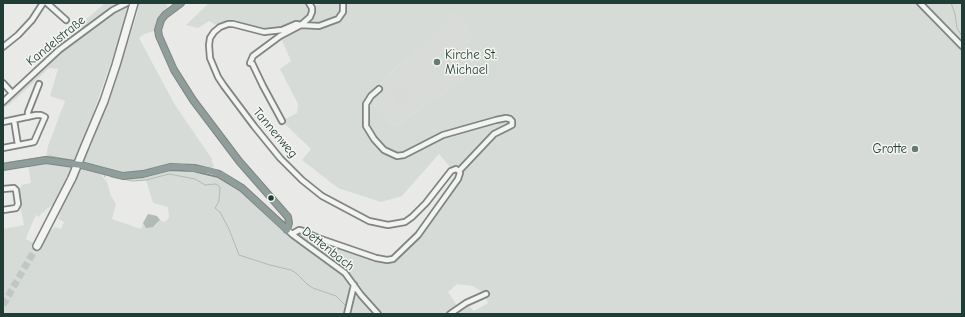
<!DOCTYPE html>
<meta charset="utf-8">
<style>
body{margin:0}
#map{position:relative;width:965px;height:317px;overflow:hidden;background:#e9eae8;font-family:"Comic Neue",sans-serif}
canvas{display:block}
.frame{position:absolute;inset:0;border:4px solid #1f3d34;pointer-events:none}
</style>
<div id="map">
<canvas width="965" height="317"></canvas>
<div class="frame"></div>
</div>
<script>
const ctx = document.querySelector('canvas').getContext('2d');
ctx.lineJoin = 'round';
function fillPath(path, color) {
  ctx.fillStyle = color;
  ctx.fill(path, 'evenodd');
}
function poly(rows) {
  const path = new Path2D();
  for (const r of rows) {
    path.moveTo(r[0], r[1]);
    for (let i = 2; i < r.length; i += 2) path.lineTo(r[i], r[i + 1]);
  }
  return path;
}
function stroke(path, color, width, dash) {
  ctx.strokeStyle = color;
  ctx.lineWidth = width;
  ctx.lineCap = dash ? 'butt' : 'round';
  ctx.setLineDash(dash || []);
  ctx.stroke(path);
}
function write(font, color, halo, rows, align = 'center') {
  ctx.font = font + ' "Comic Neue",sans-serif';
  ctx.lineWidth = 3;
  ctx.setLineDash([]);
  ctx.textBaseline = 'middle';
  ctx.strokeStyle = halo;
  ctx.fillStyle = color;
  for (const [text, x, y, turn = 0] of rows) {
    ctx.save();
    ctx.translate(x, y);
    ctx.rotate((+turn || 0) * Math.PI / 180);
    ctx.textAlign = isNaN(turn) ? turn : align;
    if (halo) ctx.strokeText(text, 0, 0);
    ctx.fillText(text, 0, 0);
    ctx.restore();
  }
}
const built = poly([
 [452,10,461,18,473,36,464,48,476,70,395,127,367,97,392,73,391,72,399,64,400,65]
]);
const green = poly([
 [105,3,123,3,83,30,81,24],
 [142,3,166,3,169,11,165,15,158,30,144,34,139,38,175,105,212,159,212,162,214,165,211,171,227,180,241,191,291,237,299,232,374,259,387,263,392,261,404,253,416,241,463,174,464,169,463,167,460,165,451,168,439,154,402,196,381,202,338,188,302,160,311,149,282,121,297,113,298,104,280,69,291,61,280,36,274,32,233,24,220,27,209,21,198,28,186,25,209,3,302,3,317,5,327,3,962,3,962,44,947,26,949,20,945,28,962,48,962,314,3,314,3,229,24,225,17,189,21,188,21,185,31,183,28,164,47,162,71,167,56,203,45,210,44,213,42,212,39,217,36,215,28,233,26,239,39,246,42,244,48,233,55,227,61,229,64,222,58,219,61,210,90,147,122,61,137,14,139,4],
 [452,11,461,18,473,36,464,48,476,70,395,127,367,97,392,73,391,72,399,64,400,65],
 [97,170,123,176,133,181,146,180,153,203,168,207,169,217,167,220,164,222,160,220,155,226,144,226,143,223,141,229,112,219,116,204,111,196,107,182],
 [457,284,473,286,485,294,488,303,474,311,466,303,458,307,448,292],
 [128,6,120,36,93,114,73,162,46,157,48,146,65,101,50,96,58,69,49,68,10,104,3,109,3,105,60,52,114,12],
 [397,87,406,97,399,103,390,92]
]);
const water = poly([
 [148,214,157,216,160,220,153,227,146,228,143,223]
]);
const stream = poly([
 [951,3,955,14,957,28,962,36],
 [81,162,95,165,97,167],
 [3,163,50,156,76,161],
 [104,175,105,177],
 [111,177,133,181,146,180,169,174,195,179,205,185,216,184,219,186,220,188,219,201,215,208,220,212,229,229,239,255,270,265,291,270,296,273,307,284,313,288,336,296,345,305],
 [352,313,353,314]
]);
const highwayTunnel = poly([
 [3,305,37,246]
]);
const minor = poly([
 [47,3,66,20],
 [181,3,165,15,161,20,158,30,159,36,174,70,193,100,239,161,288,217,289,223,287,230],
 [309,3,312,8,312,12,310,17,301,25,296,24,282,30,264,32,233,24,228,24,220,27,214,32,210,38,209,45,210,58,218,77,224,86,254,126,280,158,302,180,322,196,369,221,388,225,405,222,412,217,426,203,451,171,456,169,459,171],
 [920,3,962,46],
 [3,47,18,35,32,20,43,3],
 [3,83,12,93],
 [3,102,59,50,113,10,127,3],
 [28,117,28,112,39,84],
 [14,120,18,145],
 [282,121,263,86,252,63,250,63,253,56,280,36,301,25,319,26,338,19,343,12,343,3],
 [3,122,36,115,41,115,45,117,34,142,3,148],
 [3,167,46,160,81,165,123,176,143,174,170,167,194,168,219,174,242,188,293,235,345,273,361,295,378,314],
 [3,189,14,188,16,190,18,204,16,208,3,210],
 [292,234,299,230,303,231,318,238,376,258,387,260,393,259,418,235,458,179,460,173,459,171,494,134,512,125,512,121,510,119,506,118,496,120,443,135,404,155,397,156,384,150,374,139,366,126,366,104,371,96,379,89],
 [347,314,354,285],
 [450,314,466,303,486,294]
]);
const highway = poly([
 [85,146,104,101,116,65,134,3],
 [37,246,72,178]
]);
const highwayBridge = poly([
 [72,178,85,146]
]);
const bus1 = poly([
 [3,167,46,160,81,165,123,176,143,174,170,167,182,167,211,171,222,175,242,188,287,230,289,223,288,217,239,161,193,100,174,70,159,36,158,30,161,20,165,15,181,3]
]);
const markers = [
 [437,62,4,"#667a73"],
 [915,149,4,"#667a73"],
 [271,198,3.5,"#1f3d34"]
];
const streetNames = [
 ["Kandelstraße",56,41,-39],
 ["Tannenweg",275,133,50],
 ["Dettenbach",328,249,38]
];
const poiNames = [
 ["Kirche St.",445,55],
 ["Michael",445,70],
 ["Grotte",907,149,"right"]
];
fillPath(built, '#d8dbd8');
fillPath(green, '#d6dbd7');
fillPath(water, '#b1bab6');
stroke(stream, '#b1bab6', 1);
stroke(highwayTunnel, '#c1c7c4', 7, [7, 3.5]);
stroke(minor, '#7f8583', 8);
stroke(highway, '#7f8583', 10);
stroke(minor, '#f3f3f1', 4.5);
stroke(highway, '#f3f3f1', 7);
stroke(highwayBridge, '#7f8583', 10, []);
stroke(highwayBridge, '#f3f3f1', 7);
stroke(bus1, '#8f9e9a', 6);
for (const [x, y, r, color] of markers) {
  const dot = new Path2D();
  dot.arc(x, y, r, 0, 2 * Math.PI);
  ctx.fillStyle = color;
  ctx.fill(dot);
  stroke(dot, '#f6f6f2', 1.5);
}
write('13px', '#1f3d34', '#f6f6f2', streetNames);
write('13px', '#1f3d34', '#f6f6f2', poiNames, 'left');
</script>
